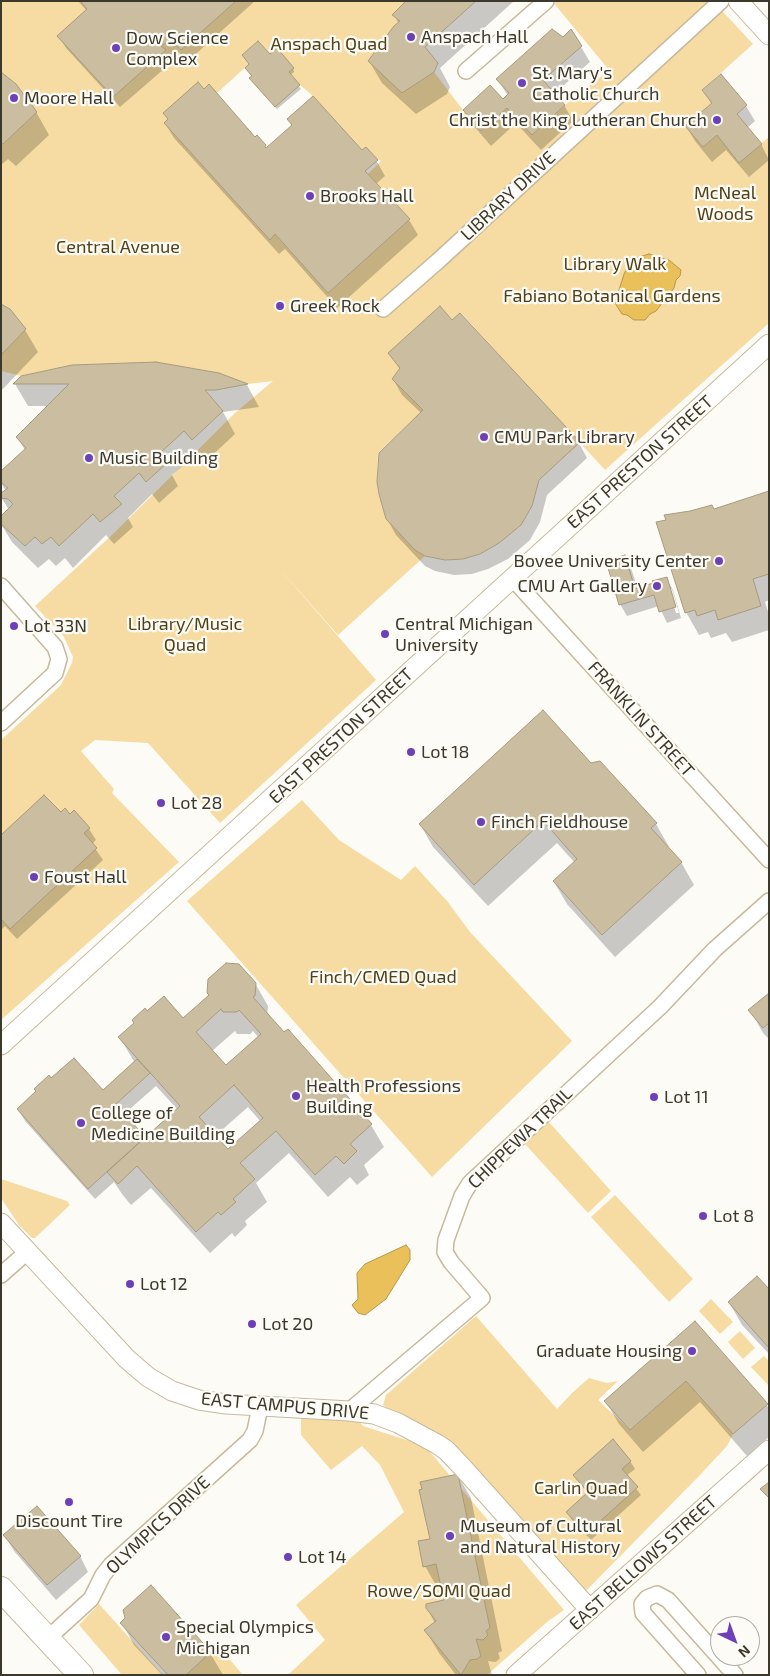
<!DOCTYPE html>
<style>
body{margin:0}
#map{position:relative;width:770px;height:1676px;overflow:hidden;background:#fdfbf5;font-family:"Exo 2",sans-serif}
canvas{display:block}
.frame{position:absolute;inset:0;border:2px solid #3d382c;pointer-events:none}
.north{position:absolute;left:710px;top:1616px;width:50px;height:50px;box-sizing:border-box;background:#fdfbf5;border:1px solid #b0ada5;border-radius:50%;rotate:138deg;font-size:14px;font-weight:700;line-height:20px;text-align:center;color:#3d382c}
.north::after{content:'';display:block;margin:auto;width:18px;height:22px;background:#6e40b8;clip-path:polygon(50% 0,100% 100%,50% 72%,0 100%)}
</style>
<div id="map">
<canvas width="770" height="1676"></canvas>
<div class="frame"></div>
<div class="north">N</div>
</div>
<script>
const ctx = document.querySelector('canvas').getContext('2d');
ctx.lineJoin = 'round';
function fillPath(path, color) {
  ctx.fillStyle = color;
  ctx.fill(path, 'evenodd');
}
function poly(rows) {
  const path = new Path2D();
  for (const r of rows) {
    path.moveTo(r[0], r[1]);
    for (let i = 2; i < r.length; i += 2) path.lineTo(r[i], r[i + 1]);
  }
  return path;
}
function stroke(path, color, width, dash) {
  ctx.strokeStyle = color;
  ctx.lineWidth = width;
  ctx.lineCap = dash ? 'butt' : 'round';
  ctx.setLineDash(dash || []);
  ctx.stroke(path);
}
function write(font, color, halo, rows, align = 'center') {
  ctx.font = font + ' "Exo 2",sans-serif';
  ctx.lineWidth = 4.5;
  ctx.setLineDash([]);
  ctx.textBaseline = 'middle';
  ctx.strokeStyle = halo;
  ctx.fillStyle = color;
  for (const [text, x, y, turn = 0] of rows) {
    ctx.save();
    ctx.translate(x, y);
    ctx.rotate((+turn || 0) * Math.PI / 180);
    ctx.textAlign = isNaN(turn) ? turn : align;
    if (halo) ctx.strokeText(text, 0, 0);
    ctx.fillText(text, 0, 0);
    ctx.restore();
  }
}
const green = poly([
 [1,1,80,1,87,9,113,96,166,50,161,46,171,41,181,50,236,1,406,1,392,15,400,21,394,26,368,61,402,92,434,72,463,110,481,131,507,108,532,135,565,105,609,70,552,1,713,1,753,44,702,90,712,103,685,126,703,147,717,135,739,162,769,137,769,323,605,470,461,313,452,320,440,306,389,353,400,368,392,379,423,410,378,453,377,482,379,494,386,519,415,550,425,556,338,635,278,567,376,680,220,823,148,743,95,740,81,751,114,789,112,793,179,862,1,1020,1,740,61,685,72,663,73,657,64,637,35,606,114,533,236,412,273,381,248,384,219,373,156,362,72,365,21,376,1,371,1,355,26,329,10,309,1,304,1,143,3,144,37,112,16,84,1,72],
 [258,41,300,85,313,96,362,150,381,161,368,174,410,219,328,293,275,234,269,239,164,123,208,85,217,93,249,64,242,55],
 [302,800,339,840,401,880,415,866,447,901,470,932,572,1041,432,1177,187,901],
 [548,1121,611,1191,588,1213,524,1143],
 [1,1179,67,1201,70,1205,35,1238,32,1238,19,1225,1,1198],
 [615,1195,693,1279,669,1302,591,1217],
 [711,1299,733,1322,720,1334,699,1311],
 [476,1316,557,1409,572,1393,589,1378,607,1383,618,1381,598,1400,630,1430,686,1381,733,1434,727,1446,698,1477,579,1598,464,1469,383,1405,386,1395],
 [740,1331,755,1348,743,1359,728,1342],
 [764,1356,769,1361,769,1386,751,1367],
 [301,1418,356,1418,363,1426,425,1446,564,1610,547,1622,487,1675,288,1675,325,1640,296,1605,404,1512,380,1465,362,1446,331,1470,301,1435],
 [99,1604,163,1675,122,1675,79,1625],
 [217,1645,243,1675,185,1675]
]);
const water = poly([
 [649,254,669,260,681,270,680,276,676,280,674,288,656,311,650,314,645,320,634,320,627,315,622,314,615,303,624,274,632,259,649,254],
 [406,1245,410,1250,410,1260,386,1299,365,1315,358,1313,352,1305,358,1299,357,1273,365,1264,406,1245]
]);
const shadow = poly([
 [78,1,255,1,188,61,177,51,169,57,172,62,120,107,66,48,59,36,87,11],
 [407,1,514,1,440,68,450,87,447,94,416,114,382,83,369,61,399,24,394,15],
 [563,38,581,47,590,62,554,94,564,105,573,121,541,150,516,123,491,146,473,125,464,110,503,101,508,96,498,80],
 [270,56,293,68,294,72,290,75,301,89,277,109,253,81,250,64],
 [1,74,36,112,49,135,16,166,8,159,1,165],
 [703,90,746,106,755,121,747,128,761,144,769,160,749,177,726,150,712,162,695,141,686,126,712,105],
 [289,120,362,152,376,160,385,176,376,184,409,220,418,235,337,308,285,249,279,254,174,138,165,123,255,138,267,149,292,126],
 [1,304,25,330,38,352,1,391],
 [452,322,579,443,587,458,547,495,540,522,530,540,508,559,488,569,472,574,454,575,435,571,425,566,396,535,387,519,421,413,402,395,393,379,400,370,390,353],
 [219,374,247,385,259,407,223,412,235,434,205,462,198,453,172,475,178,486,159,503,152,494,128,518,133,527,114,544,106,535,73,568,65,558,56,566,49,559,38,568,12,542,1,524,9,510,1,497,6,491,1,483,1,473,25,450,17,437,49,406,28,406,15,384],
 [769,492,769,600,765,602,769,615,769,630,732,642,726,633,711,638,708,632,699,635,686,612,714,510],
 [625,557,631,568,638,589,666,578,673,590,681,618,667,623,659,606,627,616,620,604],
 [669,589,672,589,679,613,676,613],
 [599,763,656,824,669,847,667,848,681,862,694,885,615,957,567,904,554,882,575,863,557,843,488,906,433,847,420,824],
 [61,814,89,829,96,840,92,844,103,860,17,939,5,926,1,930,1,837],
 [255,983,268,1006,267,1016,371,1125,384,1147,364,1165,369,1175,357,1185,350,1177,328,1197,289,1153,256,1183,267,1202,245,1221,247,1225,235,1237,232,1233,210,1253,151,1188,131,1205,122,1194,114,1182,95,1199,25,1121,18,1109,51,1080,103,1091,135,1063,120,1038,147,1013,183,1019],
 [235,1031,237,1034,250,1034,253,1031,259,1038,226,1067,212,1051],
 [156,1086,178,1110,145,1139,123,1115],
 [248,1107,261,1122,228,1151,215,1136],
 [769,995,769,1039,763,1033,750,1010],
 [769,1291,769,1354,742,1325,729,1302],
 [695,1323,769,1408,769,1437,747,1456,700,1402,643,1452,619,1424,606,1402],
 [630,1461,635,1469,626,1476,641,1495,591,1540,572,1520,568,1512,588,1494,574,1475],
 [458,1476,471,1498,502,1651,498,1653,500,1658,496,1662,488,1661,492,1675,456,1675,439,1653,426,1631,435,1623,427,1608,445,1601,442,1588,438,1589,425,1566,431,1540],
 [5,1536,80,1556,88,1572,56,1600,14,1551],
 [122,1623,210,1653,223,1675,162,1675,134,1645]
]);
const building = poly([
 [80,1,236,1,181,50,170,40,161,46,166,50,113,97,57,36,87,9,80,1],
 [406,1,476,1,425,47,438,63,434,72,402,93,368,61,394,26,400,21,392,15,406,1],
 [552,29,563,37,571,29,582,46,543,80,565,105,532,135,507,108,481,131,463,110,490,85,503,99,509,93,496,79,552,29],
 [258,41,270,54,277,48,294,68,289,72,300,85,275,107,249,78,252,76,245,68,249,64,242,55,258,41],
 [1,72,16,84,37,112,3,144,1,143,1,72],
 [721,74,747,105,737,114,762,144,739,163,717,135,703,147,685,126,712,103,702,90,721,74],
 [198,82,204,89,209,84,255,137,257,135,266,145,265,147,266,148,292,125,287,119,313,96,362,150,366,147,378,160,365,171,410,219,328,293,275,234,270,240,164,123,168,119,163,113,198,82],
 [1,304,10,309,26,329,1,355,1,304],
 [440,306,452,320,460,313,580,442,539,480,532,506,521,525,499,543,480,554,463,559,445,560,425,556,415,550,386,519,379,494,377,482,379,453,423,410,392,379,400,368,388,353,440,306],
 [156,362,219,373,248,384,216,390,205,390,223,411,192,440,184,431,159,454,167,463,146,482,139,473,114,496,122,504,100,522,93,514,59,546,51,537,42,544,35,537,25,546,1,524,1,516,13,504,8,499,1,498,1,493,8,488,1,482,1,471,26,448,16,437,69,384,13,384,21,376,72,365,156,362],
 [769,491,769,574,753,579,761,606,718,620,715,610,697,616,695,610,685,613,656,522,666,520,664,515,690,511,712,505,714,509,769,491],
 [625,555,635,589,653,583,652,581,667,577,676,607,659,612,654,595,619,605,606,561,625,555],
 [543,710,591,763,600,761,657,823,651,828,682,862,602,935,553,881,577,859,543,821,474,885,419,824,543,710],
 [44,795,61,812,65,808,70,814,74,810,90,828,84,833,97,848,10,929,1,919,1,835,44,795],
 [226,963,239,964,256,983,255,996,253,997,284,1032,288,1029,372,1124,350,1144,357,1151,344,1164,336,1156,315,1175,276,1131,240,1163,255,1179,233,1199,236,1202,221,1215,218,1212,196,1232,137,1166,118,1184,107,1172,180,1106,118,1037,134,1023,132,1020,145,1008,147,1011,164,996,183,1018,209,995,207,993,208,979,226,963],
 [221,1009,223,1012,237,1012,239,1010,261,1034,226,1065,196,1032,221,1009],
 [234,1085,263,1118,228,1149,199,1117,234,1085],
 [769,993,769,1023,763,1028,748,1010,769,993],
 [74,1058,103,1090,137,1059,150,1073,116,1104,145,1137,88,1189,17,1109,36,1091,34,1089,49,1075,51,1078,74,1058],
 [757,1276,769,1289,769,1348,728,1302,757,1276],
 [695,1321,768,1404,733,1434,686,1381,630,1430,604,1401,695,1321],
 [613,1439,631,1461,622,1469,638,1487,586,1534,566,1512,588,1492,573,1475,613,1439],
 [458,1474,490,1628,486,1631,488,1635,483,1640,476,1639,481,1656,477,1659,470,1660,461,1675,424,1630,436,1621,426,1608,426,1604,444,1600,436,1564,423,1567,418,1541,430,1539,419,1490,422,1489,420,1482,458,1474],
 [769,1482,769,1498,760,1489,769,1482],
 [37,1506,81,1556,47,1585,3,1535,37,1506],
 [151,1585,211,1652,186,1675,168,1675,120,1623,125,1618,123,1610,151,1585]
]);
const minor = poly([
 [466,71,546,1],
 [383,309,438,261,721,1],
 [513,579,769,860],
 [1,586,55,647,59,659,55,673,1,723],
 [1,1275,27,1252],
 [349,1411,482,1298,451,1262,445,1252,446,1240,462,1196,470,1183,660,1007,715,949,769,901],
 [47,1639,91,1599,103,1575,111,1565,250,1440,255,1431,260,1407],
 [698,1675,643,1613,642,1604,647,1598,657,1594,668,1600,735,1675]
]);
const tertiary = poly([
 [738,1,769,35],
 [1,1045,769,344],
 [1,1223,127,1359,148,1377,172,1391,199,1400,226,1404,349,1411,374,1414,398,1423,437,1444,446,1450,464,1469,590,1610],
 [516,1675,769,1450]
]);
const primary = poly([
 [1,1589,81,1675]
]);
const markers = [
 [411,37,5,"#6e40b8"],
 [116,48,5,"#6e40b8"],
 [522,83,5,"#6e40b8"],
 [14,98,5,"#6e40b8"],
 [717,120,5,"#6e40b8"],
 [310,196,5,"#6e40b8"],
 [280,306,5,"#6e40b8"],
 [484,437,5,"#6e40b8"],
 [89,458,5,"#6e40b8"],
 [719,561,5,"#6e40b8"],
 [657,586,5,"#6e40b8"],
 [14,626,5,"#6e40b8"],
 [385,634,5,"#6e40b8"],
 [411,752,5,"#6e40b8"],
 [161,803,5,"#6e40b8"],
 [481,822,5,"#6e40b8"],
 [34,877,5,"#6e40b8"],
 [296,1096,5,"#6e40b8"],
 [654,1097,5,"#6e40b8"],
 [81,1123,5,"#6e40b8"],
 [703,1216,5,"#6e40b8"],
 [130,1284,5,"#6e40b8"],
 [252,1324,5,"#6e40b8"],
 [692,1351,5,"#6e40b8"],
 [69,1502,5,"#6e40b8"],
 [450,1536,5,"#6e40b8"],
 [288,1557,5,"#6e40b8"],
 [166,1637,5,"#6e40b8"]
];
const poiNames = [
 ["Anspach Hall",421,37],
 ["Dow Science",126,38],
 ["Complex",126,59],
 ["St. Mary's",532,73],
 ["Catholic Church",532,94],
 ["Moore Hall",24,98],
 ["Christ the King Lutheran Church",707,120,"right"],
 ["Brooks Hall",320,196],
 ["Greek Rock",290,306],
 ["CMU Park Library",494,437],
 ["Music Building",99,458],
 ["Bovee University Center",709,561,"right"],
 ["CMU Art Gallery",647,586,"right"],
 ["Central Michigan",395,624],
 ["University",395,645],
 ["Lot 33N",24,626],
 ["Lot 18",421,752],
 ["Lot 28",171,803],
 ["Finch Fieldhouse",491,822],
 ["Foust Hall",44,877],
 ["Health Professions",306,1086],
 ["Building",306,1107],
 ["Lot 11",664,1097],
 ["College of",91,1113],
 ["Medicine Building",91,1134],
 ["Lot 8",713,1216],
 ["Lot 12",140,1284],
 ["Lot 20",262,1324],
 ["Graduate Housing",682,1351,"right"],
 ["Discount Tire",69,1521,"center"],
 ["Museum of Cultural",460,1526],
 ["and Natural History",460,1547],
 ["Lot 14",298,1557],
 ["Special Olympics",176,1627],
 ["Michigan",176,1648]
];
const parkNames = [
 ["Anspach Quad",329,44],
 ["McNeal",725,193],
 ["Woods",725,214],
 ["Central Avenue",118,247],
 ["Library Walk",615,264],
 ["Fabiano Botanical Gardens",612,296],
 ["Library/Music",185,624],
 ["Quad",185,645],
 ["Finch/CMED Quad",383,977],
 ["Carlin Quad",581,1488],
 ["Rowe/SOMI Quad",439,1591]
];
const streetNames = [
 ["LIBRARY DRIVE",508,196,-43],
 ["EAST PRESTON STREET",640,462,-42],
 ["FRANKLIN STREET",641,719,48],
 ["EAST PRESTON STREET",341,736,-43],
 ["CHIPPEWA TRAIL",520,1138,-44],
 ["EAST CAMPUS DRIVE",285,1406,5],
 ["OLYMPICS DRIVE",158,1525,-43],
 ["EAST BELLOWS STREET",643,1563,-42]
];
fillPath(green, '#f6dca2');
fillPath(water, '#eac05a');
stroke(water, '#b6974c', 1);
fillPath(shadow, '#0003');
fillPath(building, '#cabda0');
stroke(building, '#a79b7e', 1);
stroke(minor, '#c6b99c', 18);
stroke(tertiary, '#c6b99c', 21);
stroke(primary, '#c6b99c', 26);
stroke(minor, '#fff', 15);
stroke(tertiary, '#fff', 19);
stroke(primary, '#fff', 24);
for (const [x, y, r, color] of markers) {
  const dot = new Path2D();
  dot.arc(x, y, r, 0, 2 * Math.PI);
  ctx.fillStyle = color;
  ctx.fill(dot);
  stroke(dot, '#fdfbf5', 2);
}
write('18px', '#3d382c', '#fdfbf5', poiNames, 'left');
write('18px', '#514016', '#fdfbf5', parkNames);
write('18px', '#3d382c', '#fdfbf5', streetNames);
</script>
